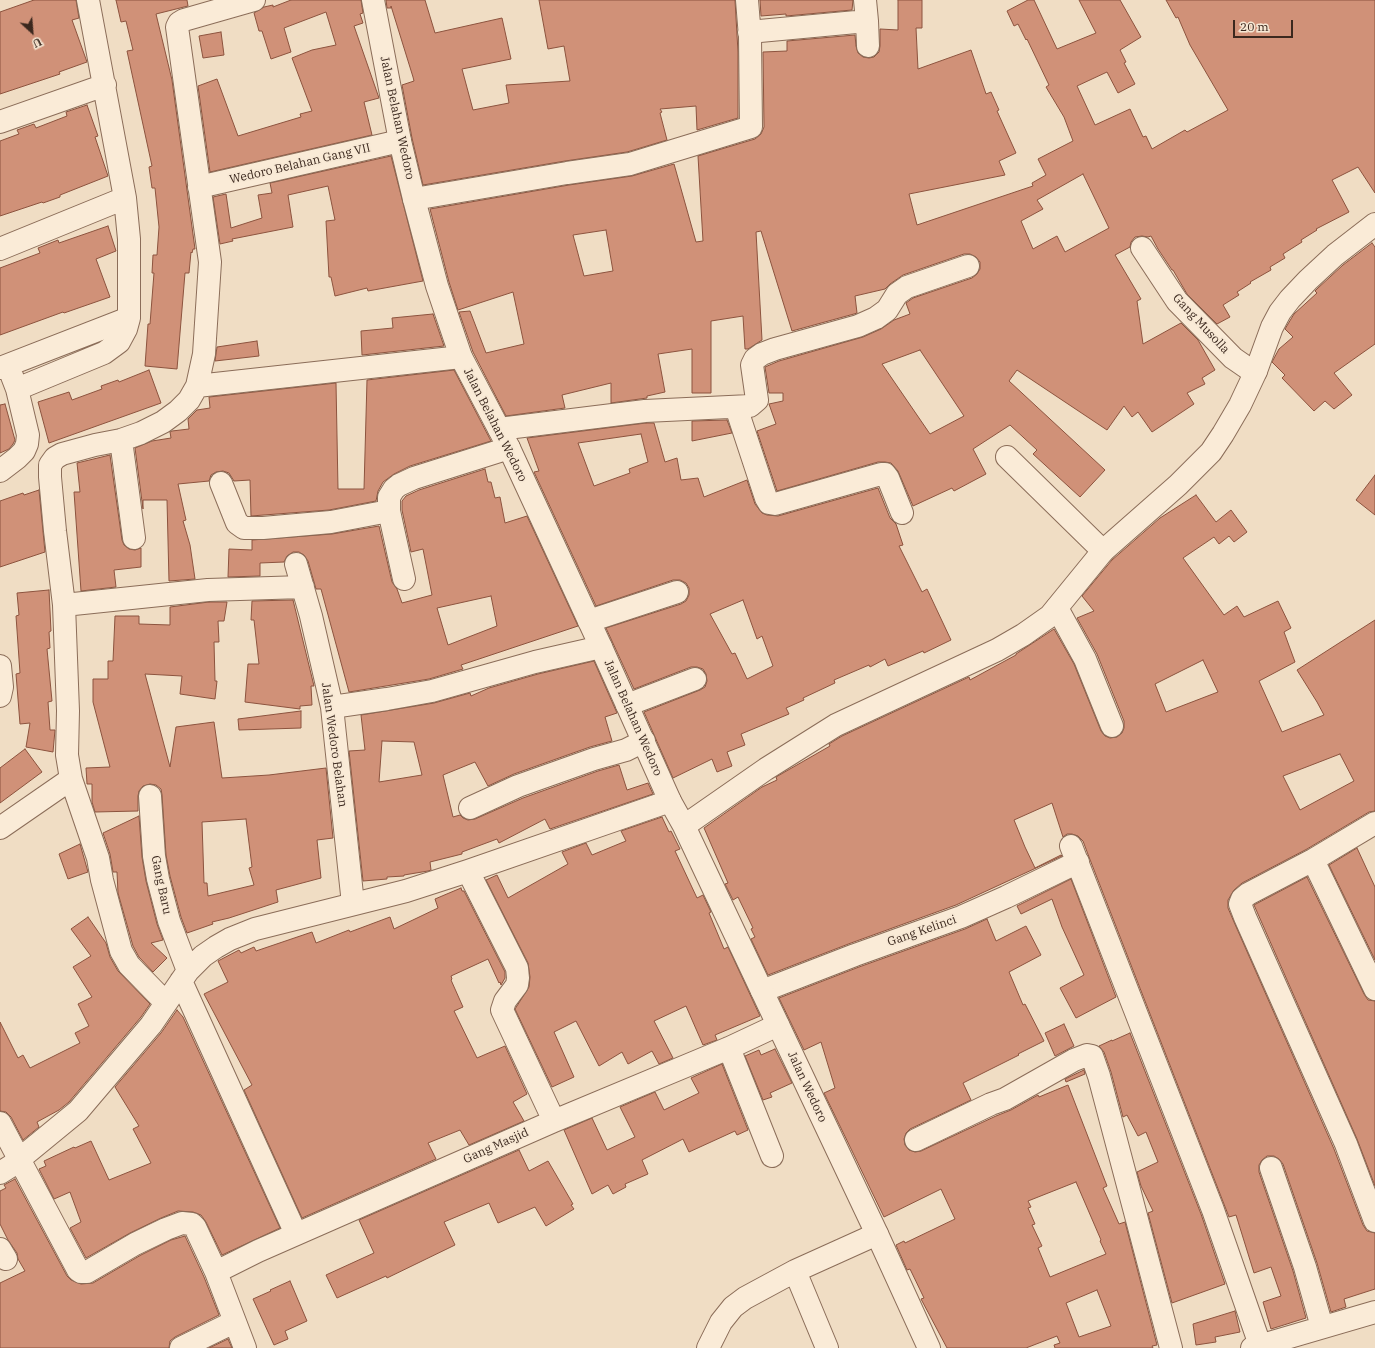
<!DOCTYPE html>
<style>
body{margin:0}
#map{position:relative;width:1375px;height:1348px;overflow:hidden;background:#f0ddc4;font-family:"IBM Plex Serif",serif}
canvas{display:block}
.north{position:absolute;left:12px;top:12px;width:40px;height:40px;-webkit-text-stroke:3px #f7e8d4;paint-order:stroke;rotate:154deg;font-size:11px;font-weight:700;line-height:16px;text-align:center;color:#3b281e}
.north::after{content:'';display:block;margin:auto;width:14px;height:18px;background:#3b281e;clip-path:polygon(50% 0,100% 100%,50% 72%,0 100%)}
.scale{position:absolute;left:1233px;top:20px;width:60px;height:18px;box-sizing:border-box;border:2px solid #3b281e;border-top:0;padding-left:5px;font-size:12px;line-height:14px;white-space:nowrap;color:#3b281e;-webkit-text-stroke:3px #f7e8d4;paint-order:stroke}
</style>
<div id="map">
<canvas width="1375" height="1348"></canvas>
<div class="north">U</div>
<div class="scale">20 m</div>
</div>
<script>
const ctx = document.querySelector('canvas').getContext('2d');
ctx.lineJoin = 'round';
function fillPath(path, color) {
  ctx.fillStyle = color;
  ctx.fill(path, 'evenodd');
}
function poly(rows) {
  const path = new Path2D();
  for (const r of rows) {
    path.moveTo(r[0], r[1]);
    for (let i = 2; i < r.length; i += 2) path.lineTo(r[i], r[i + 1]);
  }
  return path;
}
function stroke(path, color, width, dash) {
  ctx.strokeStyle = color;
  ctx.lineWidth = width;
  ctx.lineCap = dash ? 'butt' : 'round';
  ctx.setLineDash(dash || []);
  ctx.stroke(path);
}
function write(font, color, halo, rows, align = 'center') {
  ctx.font = font + ' "IBM Plex Serif",serif';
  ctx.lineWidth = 3.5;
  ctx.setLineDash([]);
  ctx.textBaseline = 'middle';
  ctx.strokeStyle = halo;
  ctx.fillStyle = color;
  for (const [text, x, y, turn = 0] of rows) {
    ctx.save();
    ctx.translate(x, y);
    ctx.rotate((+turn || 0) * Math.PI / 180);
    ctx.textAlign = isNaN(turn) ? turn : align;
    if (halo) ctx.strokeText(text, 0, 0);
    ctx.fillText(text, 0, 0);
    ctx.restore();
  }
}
const building = poly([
 [34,0,76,0,79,18,72,20,87,62,59,72,60,74,0,94,0,12,34,0],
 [116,0,187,0,188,6,156,14,172,80,195,249,193,249,192,253,191,252,189,273,185,273,177,369,145,366,148,324,150,324,154,273,152,273,153,255,157,255,159,227,155,188,152,188,149,167,152,166,127,51,133,50,126,21,121,22,116,0],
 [291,0,361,0,363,13,360,14,363,23,354,26,379,98,364,102,372,135,210,172,198,86,217,79,238,136,301,117,300,114,312,111,292,58,312,50,336,45,326,12,284,28,291,52,271,59,262,31,259,31,254,13,264,7,273,5,273,7,291,0],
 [386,0,425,0,435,33,502,18,511,59,462,69,473,110,509,103,506,85,570,81,564,46,548,49,539,0,735,0,738,52,738,118,697,130,696,106,660,109,662,112,660,113,667,140,627,152,565,161,423,185,412,138,402,85,414,81,413,77,391,6,391,8,387,8,386,0],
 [760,0,853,0,852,10,786,16,786,14,761,16,760,0],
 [898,0,922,0,922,28,916,28,918,69,971,50,986,94,991,92,999,110,997,111,1016,153,999,161,1005,175,909,194,917,225,1033,186,1032,183,1046,175,1038,159,1073,141,1064,117,1046,87,1049,85,1027,39,1026,40,1018,24,1014,26,1007,11,1028,0,1034,0,1057,49,1096,33,1079,0,1120,0,1141,37,1120,50,1126,62,1124,63,1135,84,1118,93,1107,72,1077,86,1095,125,1130,109,1143,137,1146,136,1152,149,1185,130,1187,132,1228,110,1190,45,1178,17,1176,18,1166,0,1375,0,1375,193,1358,167,1332,180,1349,212,1316,229,1317,230,1301,240,1302,242,1283,254,1285,258,1270,267,1271,270,1250,282,1251,283,1237,292,1239,295,1223,305,1230,317,1217,324,1187,294,1173,270,1172,270,1158,249,1151,236,1148,237,1142,236,1135,237,1131,242,1130,247,1115,255,1141,299,1137,301,1143,344,1181,323,1198,340,1215,370,1202,378,1205,384,1187,393,1194,404,1152,432,1138,412,1132,417,1124,406,1107,430,1017,370,1009,381,1105,470,1080,497,1033,454,1037,450,1010,425,973,449,986,474,954,491,952,488,913,506,898,471,891,463,885,462,878,462,777,491,757,431,776,424,769,404,783,401,783,393,769,393,765,367,779,361,863,337,881,329,894,320,910,314,906,303,913,298,972,278,977,274,980,269,980,262,976,257,970,254,964,254,903,275,890,284,885,289,855,296,857,313,854,314,792,331,761,231,756,232,762,340,748,349,745,349,743,316,711,321,711,393,692,393,692,349,658,354,665,392,647,396,647,398,611,403,611,383,562,395,565,408,506,416,473,352,459,312,470,311,486,353,524,344,513,292,458,310,449,282,430,209,569,185,632,176,674,164,696,242,703,241,698,156,755,139,761,134,764,127,763,52,787,51,787,41,855,35,856,46,858,53,863,57,869,58,874,57,879,52,880,46,880,29,898,30,898,0],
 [1083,174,1109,228,1065,252,1057,236,1033,249,1021,221,1043,209,1037,200,1083,174],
 [606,230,613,271,584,276,573,235,606,230],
 [920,350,964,416,930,434,882,364,920,350],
 [221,32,224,55,203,58,199,36,221,32],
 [87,105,98,136,95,137,108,176,60,195,60,197,43,203,42,202,0,216,0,141,19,134,17,130,34,124,36,128,67,116,66,112,87,105],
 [391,156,423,281,368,291,367,288,335,296,331,277,329,277,326,221,335,220,328,186,288,195,293,227,232,239,233,241,220,244,213,197,226,194,231,228,262,218,258,195,272,193,270,183,391,156],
 [108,226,116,251,96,259,110,297,64,313,63,312,0,335,0,268,40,253,38,248,58,240,59,243,108,226],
 [1372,243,1375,247,1375,344,1334,373,1352,395,1334,409,1325,401,1314,411,1282,378,1285,375,1272,362,1279,349,1293,337,1285,329,1294,314,1317,293,1315,291,1318,288,1343,265,1372,243],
 [433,314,444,346,362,355,361,331,393,328,392,318,433,314],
 [257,341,259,356,215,361,217,347,257,341],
 [149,370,161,403,49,443,38,402,69,392,72,400,102,389,101,386,118,380,119,382,149,370],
 [454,370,491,441,410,466,394,474,383,482,378,491,376,501,329,510,251,516,250,480,234,481,229,473,223,471,216,472,211,475,209,481,178,484,186,520,183,521,190,545,195,579,169,581,167,500,143,500,143,509,135,448,152,441,171,438,170,432,172,431,189,429,188,419,197,410,210,408,209,397,336,383,338,489,364,489,367,380,454,370],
 [5,404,15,440,13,444,9,449,0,453,0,405,5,404],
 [727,420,732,433,692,441,692,421,727,420],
 [646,423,654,423,665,462,677,458,681,480,698,478,704,497,747,480,755,504,762,513,767,515,778,516,878,488,890,518,896,524,903,545,899,546,922,592,927,589,951,640,924,653,923,651,888,666,885,659,870,667,869,665,834,680,835,683,803,698,804,700,786,708,789,714,741,734,745,745,727,752,732,766,717,772,712,759,673,778,644,712,700,690,705,687,707,681,706,674,703,669,697,667,691,667,634,689,606,628,681,604,686,601,689,595,689,588,686,583,680,580,673,580,596,606,534,472,539,471,527,438,646,423],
 [641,434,648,462,629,469,630,473,594,486,578,443,641,434],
 [743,600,757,639,762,636,773,666,747,679,735,653,732,654,710,614,743,600],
 [110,455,122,540,124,545,129,549,135,550,141,548,141,567,114,570,116,587,81,591,74,492,80,492,77,463,110,455],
 [485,469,488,482,491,482,495,498,500,497,505,523,527,516,578,626,461,665,463,669,429,679,349,692,321,589,316,589,308,561,304,555,299,552,293,552,287,556,284,562,260,563,260,576,228,577,229,549,252,550,252,540,332,534,379,526,392,582,397,589,402,603,432,595,423,549,411,552,402,510,402,501,406,496,419,490,485,469],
 [491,596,497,626,448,645,437,608,491,596],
 [1375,475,1375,515,1356,500,1375,475],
 [39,490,45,552,0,567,0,501,23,493,24,495,39,490],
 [1196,495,1216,522,1231,510,1247,532,1234,542,1229,536,1219,544,1214,537,1183,558,1224,615,1237,606,1244,617,1278,601,1291,628,1284,632,1295,662,1259,681,1282,732,1324,715,1317,702,1297,670,1375,620,1375,811,1369,812,1307,849,1242,883,1234,890,1228,900,1228,908,1234,922,1334,1149,1363,1225,1367,1231,1375,1233,1375,1289,1344,1299,1346,1307,1331,1312,1317,1263,1283,1164,1279,1159,1274,1156,1267,1156,1262,1160,1259,1165,1259,1172,1293,1271,1306,1318,1271,1329,1263,1302,1281,1296,1271,1267,1254,1273,1236,1215,1229,1217,1089,857,1083,841,1078,836,1072,834,1067,834,1063,837,1052,803,1014,820,1025,847,1035,868,1061,855,1062,856,956,905,851,943,768,975,751,939,755,937,751,929,753,928,738,897,733,900,725,884,728,883,704,828,762,787,777,780,776,777,830,746,829,744,842,736,969,677,970,680,1016,655,1016,654,1054,629,1074,664,1101,731,1105,736,1110,738,1117,737,1122,733,1124,728,1124,721,1097,654,1077,618,1094,611,1082,596,1112,560,1160,518,1196,495],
 [1203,660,1218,692,1166,712,1155,684,1203,660],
 [1340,754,1354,781,1300,810,1283,776,1340,754],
 [49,590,51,631,49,632,50,648,47,649,52,701,48,702,50,730,55,730,53,752,26,747,30,723,20,724,16,674,20,673,16,616,19,615,17,593,49,590],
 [293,600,314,686,311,686,312,705,300,706,300,709,245,702,248,664,259,664,254,620,251,620,252,601,293,600],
 [209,602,227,602,224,621,218,621,219,642,214,642,215,681,217,681,215,699,180,694,182,676,145,674,170,767,176,727,214,722,222,778,269,775,326,768,333,838,317,840,321,878,276,890,278,902,229,918,212,922,213,924,187,933,181,917,170,876,166,855,162,795,161,789,156,785,150,784,143,786,139,791,138,796,138,811,95,812,92,802,92,784,87,784,86,768,110,767,93,702,93,679,108,679,108,661,113,661,115,616,139,616,139,624,170,625,170,607,209,602],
 [246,819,252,867,249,868,254,885,208,896,207,883,204,883,202,822,246,819],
 [594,661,617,713,605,717,612,741,590,747,514,774,488,786,475,762,443,775,453,817,460,815,463,818,468,820,475,819,523,798,598,771,619,765,627,790,648,783,653,794,550,829,545,819,499,843,497,839,462,852,462,854,430,862,431,870,428,871,404,875,404,876,387,877,387,879,363,881,349,751,365,750,361,715,434,703,470,693,471,696,489,688,538,674,594,661],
 [382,741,414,742,422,775,379,782,382,741],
 [301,711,301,728,239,730,238,719,301,711],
 [25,749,42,772,0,803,0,768,25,749],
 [139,816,142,857,146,881,157,924,163,940,151,943,167,958,153,972,139,957,133,946,118,893,117,872,113,872,110,854,103,833,139,816],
 [662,817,669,832,671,831,680,849,675,851,697,898,703,895,711,912,709,913,724,949,728,947,760,1016,715,1035,717,1040,703,1045,686,1006,654,1021,673,1058,659,1064,652,1051,628,1064,622,1052,599,1066,576,1021,554,1032,574,1077,552,1087,515,1009,529,987,530,977,528,963,486,880,497,875,508,898,568,864,562,852,586,843,592,855,626,841,621,831,662,817],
 [80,844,88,872,68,879,59,854,80,844],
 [1357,848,1375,887,1375,960,1329,865,1357,848],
 [1307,877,1364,994,1368,1000,1375,1001,1375,1186,1357,1139,1254,905,1307,877],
 [1071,879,1116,997,1076,1018,1060,988,1084,975,1062,927,1052,899,1021,914,1017,906,1071,879],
 [461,888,462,891,464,891,505,972,505,978,501,985,500,982,499,983,488,959,451,976,452,979,451,980,463,1007,454,1011,477,1058,505,1046,527,1094,513,1102,524,1121,469,1145,460,1130,428,1143,436,1159,302,1218,244,1090,252,1085,204,994,228,982,218,961,239,950,241,953,254,947,256,951,312,932,316,943,349,930,350,932,390,917,394,929,438,908,435,899,461,888],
 [88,917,106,943,110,957,118,971,150,1004,141,1017,69,1102,59,1110,37,1122,39,1127,23,1140,11,1117,6,1112,0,1111,0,1022,18,1058,23,1055,30,1068,80,1043,75,1033,89,1026,78,1004,92,997,73,967,91,956,71,929,88,917],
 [987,919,996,941,1026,926,1041,955,1009,972,1023,1005,1025,1004,1044,1041,1018,1054,1019,1055,963,1083,971,1100,910,1129,906,1133,904,1139,905,1145,909,1150,915,1152,921,1151,996,1116,1011,1110,1038,1095,1039,1097,1068,1085,1107,1186,1103,1188,1119,1224,1125,1222,1157,1345,1152,1346,1153,1348,1055,1348,1054,1345,1060,1343,1057,1336,1026,1348,947,1348,921,1299,924,1298,910,1269,907,1270,896,1245,904,1241,905,1243,955,1219,941,1189,884,1217,824,1093,835,1088,821,1042,804,1050,779,998,859,967,965,929,987,919],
 [1076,1182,1101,1240,1100,1241,1106,1254,1050,1277,1038,1248,1042,1246,1032,1225,1035,1224,1028,1208,1031,1207,1028,1201,1076,1182],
 [1097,1290,1111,1326,1079,1337,1066,1303,1097,1290],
 [177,1010,183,1017,280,1228,222,1255,206,1222,201,1215,193,1212,178,1211,161,1218,130,1233,86,1258,70,1228,81,1222,70,1192,54,1199,39,1169,46,1166,44,1161,74,1147,75,1148,91,1141,109,1180,151,1163,133,1129,139,1126,115,1087,161,1033,177,1010],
 [1064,1024,1074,1046,1055,1056,1045,1033,1064,1024],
 [1130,1033,1201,1214,1225,1284,1172,1303,1148,1213,1153,1211,1141,1186,1137,1172,1158,1162,1146,1132,1138,1136,1127,1115,1123,1117,1111,1072,1104,1052,1099,1046,1112,1040,1112,1041,1130,1033],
 [775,1049,792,1083,770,1093,772,1097,763,1100,745,1056,759,1050,761,1055,775,1049],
 [722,1064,748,1130,737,1135,735,1131,689,1152,683,1139,642,1160,648,1174,625,1184,626,1187,613,1194,608,1185,592,1194,564,1130,592,1118,607,1150,635,1137,620,1107,655,1092,664,1110,699,1093,691,1078,722,1064],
 [1084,1070,1085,1074,1066,1082,1065,1079,1084,1070],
 [519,1150,529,1171,548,1161,573,1204,571,1205,574,1209,546,1226,535,1207,498,1223,489,1203,444,1222,455,1245,387,1278,386,1276,337,1298,326,1275,374,1253,359,1220,519,1150],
 [15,1179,67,1276,71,1280,81,1284,93,1283,141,1255,171,1240,185,1236,204,1277,219,1315,175,1337,170,1341,169,1348,0,1348,0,1283,25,1271,18,1259,17,1253,8,1240,0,1224,0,1191,6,1188,4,1185,15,1179],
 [290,1281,307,1321,285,1331,288,1339,274,1345,253,1299,271,1291,270,1290,290,1281],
 [1235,1311,1240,1332,1215,1337,1216,1342,1196,1345,1193,1324,1235,1311],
 [228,1339,232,1348,209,1348,228,1339]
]);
const minor = poly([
 [865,0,867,21],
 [749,32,867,21,868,46],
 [0,122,105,85],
 [199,187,400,141],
 [414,199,567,173,630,164,751,127,750,37,747,0],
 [1142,248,1177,301,1233,358,1246,367,1256,371],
 [0,249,125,198],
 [0,368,129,318],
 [197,386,461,357],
 [17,389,104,353,119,342,126,329,129,318,129,239,125,198,88,0],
 [736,407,766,498,769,503,775,504,881,474,885,474,888,478,902,513],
 [499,429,645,411,750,406,757,400,752,365,755,359,762,354,775,349,858,326,876,318,887,310,897,294,907,287,968,266],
 [121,440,134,538],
 [1007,457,1103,551],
 [0,471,17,458,24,451,27,444,28,435,17,389,12,376],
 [221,483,237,523,244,528,263,528,331,522,389,511],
 [296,564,311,616,332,707,353,904],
 [404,579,389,511,389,497,394,489,399,485,414,478,509,448],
 [64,605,208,590,303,587],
 [1057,608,1085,659,1112,726],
 [589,621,677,592],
 [0,666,2,687,0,696],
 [627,705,695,679],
 [332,707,387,699,432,691,535,662,601,647],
 [150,796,154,856,158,879,169,921,188,971],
 [470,808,518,786,594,759,626,750,644,741],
 [1375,823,1313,860,1248,894,1242,899,1240,904,1245,917,1346,1144,1375,1221],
 [0,828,71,779],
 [1071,846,1213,1210,1260,1345],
 [1313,860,1375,989],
 [468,871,517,968,518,978,517,985,505,1001,502,1010,554,1121],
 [181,981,296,1234],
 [762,991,855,955,961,917,1006,897,1078,862],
 [166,1003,129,965,121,951,102,880,98,858,71,779,67,755,68,711,64,605,55,531,50,477,50,465,55,458,62,454,95,445,121,440,141,433,163,422,178,411,189,400,197,386,204,354,210,262,177,27,179,23,184,20,254,0],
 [729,1048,772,1156],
 [0,1123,78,1270,81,1272,87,1272,135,1244,166,1229,182,1223,192,1224,195,1227,216,1272,245,1348],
 [916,1140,991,1104,1005,1099,1074,1060,1087,1055,1092,1056,1099,1076,1171,1348],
 [1271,1168,1305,1267,1322,1327],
 [0,1173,11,1166,78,1111,151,1025,188,971,203,956,216,947,230,939,255,929,406,891,468,871,670,801],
 [0,1249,6,1259],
 [795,1271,827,1348],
 [216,1272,258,1251,554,1121,729,1048,778,1025],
 [181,1348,234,1322],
 [708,1348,721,1322,733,1307,745,1298,795,1271,877,1234],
 [1252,1348,1375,1312]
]);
const tertiary = poly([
 [373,0,400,141,414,199,437,286,461,357,509,448,601,647,670,801,684,826,762,991,877,1234,929,1348],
 [684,826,766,769,836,725,997,650,1023,635,1050,616,1103,551,1178,485,1211,452,1223,434,1240,405,1256,371,1272,327,1280,312,1290,299,1308,280,1335,255,1375,224]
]);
const streetNames = [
 ["Jalan Belahan Wedoro",397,118,78],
 ["Wedoro Belahan Gang VII",300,164,-13],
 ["Gang Musolla",1201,324,47],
 ["Jalan Belahan Wedoro",495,425,63],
 ["Jalan Belahan Wedoro",633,718,66],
 ["Jalan Wedoro Belahan",334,745,82],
 ["Gang Baru",161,885,78],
 ["Gang Kelinci",922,931,-19],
 ["Jalan Wedoro",807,1087,65],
 ["Gang Masjid",496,1146,-24]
];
fillPath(building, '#d09178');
stroke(building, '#8c533e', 1);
stroke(minor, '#8b6d59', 24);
stroke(tertiary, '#8b6d59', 24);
stroke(minor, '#faebd7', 22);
stroke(tertiary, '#faebd7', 22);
write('12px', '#3b281e', '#f7e8d4', streetNames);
</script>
